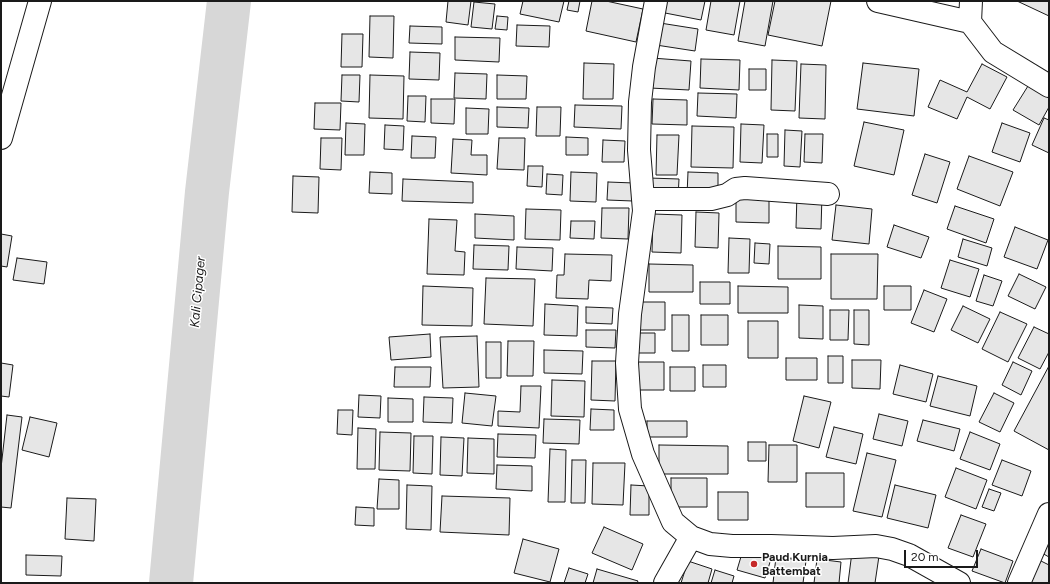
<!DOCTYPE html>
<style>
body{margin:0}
#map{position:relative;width:1050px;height:584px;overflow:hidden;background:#fff;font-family:Figtree,sans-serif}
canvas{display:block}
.frame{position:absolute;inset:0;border:2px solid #1a1a1a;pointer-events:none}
.scale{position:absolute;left:904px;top:550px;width:74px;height:18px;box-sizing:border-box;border:2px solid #1a1a1a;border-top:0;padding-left:5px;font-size:12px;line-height:14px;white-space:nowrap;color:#1a1a1a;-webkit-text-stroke:3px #fff;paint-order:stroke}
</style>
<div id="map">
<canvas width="1050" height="584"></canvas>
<div class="frame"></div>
<div class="scale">20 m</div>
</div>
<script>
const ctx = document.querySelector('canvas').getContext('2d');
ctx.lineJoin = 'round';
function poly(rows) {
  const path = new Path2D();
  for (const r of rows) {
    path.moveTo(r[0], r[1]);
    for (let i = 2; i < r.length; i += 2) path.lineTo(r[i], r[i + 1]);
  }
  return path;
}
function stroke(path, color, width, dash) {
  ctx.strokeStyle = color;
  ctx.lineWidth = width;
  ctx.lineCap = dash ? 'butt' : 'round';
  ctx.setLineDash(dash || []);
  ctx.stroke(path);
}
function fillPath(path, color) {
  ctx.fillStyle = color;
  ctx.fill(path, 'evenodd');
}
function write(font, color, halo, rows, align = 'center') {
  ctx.font = font + ' Figtree,sans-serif';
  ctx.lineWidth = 3;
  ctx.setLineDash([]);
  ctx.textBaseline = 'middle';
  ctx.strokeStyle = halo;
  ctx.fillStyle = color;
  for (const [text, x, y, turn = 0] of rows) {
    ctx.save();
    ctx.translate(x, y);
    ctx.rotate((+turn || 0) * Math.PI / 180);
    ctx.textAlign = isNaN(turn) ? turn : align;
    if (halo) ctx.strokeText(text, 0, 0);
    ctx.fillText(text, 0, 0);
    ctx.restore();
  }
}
const river = poly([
 [171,583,207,192,229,1]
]);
const building = poly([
 [448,1,471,1,468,25,446,22,448,1],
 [523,1,564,1,559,22,520,14,523,1],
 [569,1,580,1,578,12,567,10,569,1],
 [592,1,606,1,643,9,636,42,586,31,592,1],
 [662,1,705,1,701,20,660,12,662,1],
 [711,1,740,1,734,35,706,30,711,1],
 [745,1,773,1,765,46,738,41,745,1],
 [775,1,831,1,822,46,768,35,775,1],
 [1017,1,1049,1,1049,16,1017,1],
 [474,2,495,4,492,29,471,27,474,2],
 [370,16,394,16,393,58,369,57,370,16],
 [497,16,508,17,507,30,495,29,497,16],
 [660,23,698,29,695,51,656,45,660,23],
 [517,25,550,26,549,47,516,46,517,25],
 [410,26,442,27,442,44,409,43,410,26],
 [342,34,363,34,362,67,341,67,342,34],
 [455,37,500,38,499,62,455,60,455,37],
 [410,52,440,53,439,80,409,79,410,52],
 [652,58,691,61,689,90,650,88,652,58],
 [701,59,740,60,739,90,700,88,701,59],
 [772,60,797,61,795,111,771,110,772,60],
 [584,63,614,64,613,99,583,99,584,63],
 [863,63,919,69,914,116,857,109,863,63],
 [801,64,826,65,825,119,799,118,801,64],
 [982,64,1007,77,990,109,967,97,957,119,928,107,940,80,967,92,982,64],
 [749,69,766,69,766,90,749,90,749,69],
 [455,73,487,74,486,99,454,98,455,73],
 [342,75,360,75,359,102,341,101,342,75],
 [370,75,404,76,403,119,369,118,370,75],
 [497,75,527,76,526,99,497,99,497,75],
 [1028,86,1049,98,1049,107,1039,125,1013,110,1028,86],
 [698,93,737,94,736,118,697,116,698,93],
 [408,96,426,96,425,122,407,121,408,96],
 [431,99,455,99,454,124,431,123,431,99],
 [653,99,687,100,687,125,652,124,653,99],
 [315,103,341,103,340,130,314,129,315,103],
 [575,105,622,106,621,129,574,127,575,105],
 [497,107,529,108,528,128,497,127,497,107],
 [537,107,561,107,560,136,536,136,537,107],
 [466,108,489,109,488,134,466,134,466,108],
 [1044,118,1049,120,1049,153,1032,145,1044,118],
 [864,122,904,130,894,175,854,166,864,122],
 [346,123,365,124,364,155,345,155,346,123],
 [1002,123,1030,133,1020,162,992,152,1002,123],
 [741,124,764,125,762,163,740,162,741,124],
 [385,125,404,126,403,150,384,149,385,125],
 [692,126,734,127,733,168,691,167,692,126],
 [785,130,802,131,800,167,784,166,785,130],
 [767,134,778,134,778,157,767,157,767,134],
 [805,134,823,134,822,163,804,162,805,134],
 [657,135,679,135,677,175,656,175,657,135],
 [412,136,436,137,435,158,411,158,412,136],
 [566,137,588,138,588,155,566,155,566,137],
 [321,138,342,138,341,170,320,169,321,138],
 [499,138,525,138,524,170,497,169,499,138],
 [453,139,472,140,471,155,487,155,487,175,451,173,453,139],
 [603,140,625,141,624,162,602,162,603,140],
 [925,154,950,162,937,203,912,195,925,154],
 [969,156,1013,172,1000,206,957,189,969,156],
 [528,166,543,166,542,187,527,186,528,166],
 [370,172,392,173,392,194,369,193,370,172],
 [571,172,597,173,596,202,570,201,571,172],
 [688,172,718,173,718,196,687,195,688,172],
 [547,174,563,175,562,195,546,194,547,174],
 [293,176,319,177,318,213,292,212,293,176],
 [649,178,679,179,678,198,649,197,649,178],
 [403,179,473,182,473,203,402,201,403,179],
 [608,182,634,183,633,201,607,200,608,182],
 [797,194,822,195,821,229,796,228,797,194],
 [736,196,769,197,769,223,736,222,736,196],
 [836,205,872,209,869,244,832,240,836,205],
 [955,206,994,219,986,243,947,229,955,206],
 [602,208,629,208,628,239,601,238,602,208],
 [526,209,561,210,560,240,525,239,526,209],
 [696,212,719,213,718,248,695,247,696,212],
 [475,214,514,216,514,240,475,238,475,214],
 [653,214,682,215,681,253,652,252,653,214],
 [429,219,457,220,455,251,465,252,464,275,427,274,429,219],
 [571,221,595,221,594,239,570,238,571,221],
 [894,225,929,237,921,258,887,247,894,225],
 [1015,227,1048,240,1037,269,1004,257,1015,227],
 [1,234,12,236,7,267,1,266,1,234],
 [729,238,750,239,749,273,728,273,729,238],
 [963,239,992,248,987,266,958,257,963,239],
 [755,243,770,244,769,264,754,263,755,243],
 [474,245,509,246,508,270,473,269,474,245],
 [778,246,821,247,821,279,778,279,778,246],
 [517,247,553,248,552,271,516,269,517,247],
 [565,254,612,255,611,281,589,280,588,299,556,298,557,275,564,275,565,254],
 [831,254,878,254,877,299,831,299,831,254],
 [17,258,47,262,44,284,13,280,17,258],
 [950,260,979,269,970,297,941,288,950,260],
 [649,264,693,265,693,292,649,292,649,264],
 [1019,274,1046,287,1035,309,1008,296,1019,274],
 [984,275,1002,281,993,306,976,301,984,275],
 [486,278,535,279,533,326,484,324,486,278],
 [700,282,730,282,730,304,700,304,700,282],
 [423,286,473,288,472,326,422,325,423,286],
 [738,286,788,287,788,313,738,313,738,286],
 [884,286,911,286,911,310,884,310,884,286],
 [924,290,947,299,934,332,911,323,924,290],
 [638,302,665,302,665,330,638,330,638,302],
 [545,304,578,306,577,336,544,335,545,304],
 [799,305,823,306,823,339,799,338,799,305],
 [963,306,990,319,978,343,951,330,963,306],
 [586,307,613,308,612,324,586,323,586,307],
 [830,310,849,310,848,340,830,340,830,310],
 [854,310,869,310,869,345,854,344,854,310],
 [1000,312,1027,324,1008,362,982,349,1000,312],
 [672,315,689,315,689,351,672,351,672,315],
 [701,315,728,315,728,345,701,345,701,315],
 [748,321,778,321,778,358,748,358,748,321],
 [1034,327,1049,334,1049,352,1040,369,1018,358,1034,327],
 [586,330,616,330,615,348,586,347,586,330],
 [633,333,655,333,655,353,633,353,633,333],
 [430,334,431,357,391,360,389,337,430,334],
 [477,336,479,387,443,388,440,337,477,336],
 [508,341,534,341,533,376,507,376,508,341],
 [486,342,501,342,501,378,486,378,486,342],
 [544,350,583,351,582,374,544,373,544,350],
 [828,356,843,356,843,383,828,383,828,356],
 [786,358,817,358,817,380,786,380,786,358],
 [852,360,881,360,880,389,852,388,852,360],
 [592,361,616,361,615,401,591,400,592,361],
 [634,362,664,362,664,390,633,390,634,362],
 [1013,362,1032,371,1021,395,1002,385,1013,362],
 [1,363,13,365,9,397,1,396,1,363],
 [703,365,726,365,726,387,703,387,703,365],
 [900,365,933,374,926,402,893,394,900,365],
 [1049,366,1049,450,1014,431,1049,366],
 [395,367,431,367,430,387,394,387,395,367],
 [670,367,695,367,695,391,670,391,670,367],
 [938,376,977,386,970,416,930,406,938,376],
 [552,380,585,381,584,417,551,416,552,380],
 [521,386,541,386,539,428,498,426,498,411,520,412,521,386],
 [465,393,496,396,492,426,462,423,465,393],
 [994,393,1014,403,1000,432,979,422,994,393],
 [359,395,381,396,380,418,358,417,359,395],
 [804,396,831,402,819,448,793,441,804,396],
 [424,397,453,398,452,423,423,422,424,397],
 [388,398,413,399,413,422,388,422,388,398],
 [591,409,614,410,614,430,590,430,591,409],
 [338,410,353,410,352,435,337,434,338,410],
 [879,414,908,421,902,446,873,439,879,414],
 [7,415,22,417,11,508,1,507,1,468,7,415],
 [30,417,57,423,49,457,22,450,30,417],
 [544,419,580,420,579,444,543,443,544,419],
 [923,420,960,429,954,451,917,441,923,420],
 [647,421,687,421,687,437,647,437,647,421],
 [834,427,863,434,856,464,826,457,834,427],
 [358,428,376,429,375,469,357,469,358,428],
 [380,432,411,433,410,471,379,470,380,432],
 [970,432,1000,444,990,470,960,459,970,432],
 [498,434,536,435,535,458,497,457,498,434],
 [414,436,433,436,432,474,413,473,414,436],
 [441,437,464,438,462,476,440,475,441,437],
 [468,438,494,439,494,474,467,473,468,438],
 [748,442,766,442,766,461,748,461,748,442],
 [659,445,728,446,728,474,659,474,659,445],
 [769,445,797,445,797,482,768,482,769,445],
 [550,449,566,450,565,502,548,502,550,449],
 [867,453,896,460,882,517,853,511,867,453],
 [572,460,586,460,585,503,571,503,572,460],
 [1002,460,1031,471,1022,496,992,485,1002,460],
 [593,463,625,463,623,505,592,504,593,463],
 [497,465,532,466,532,491,496,489,497,465],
 [956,468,987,480,976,509,945,497,956,468],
 [806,473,844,473,844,507,806,507,806,473],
 [671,478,707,478,707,507,671,507,671,478],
 [379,479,399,480,399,509,377,509,379,479],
 [407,485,432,486,431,530,406,529,407,485],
 [631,485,649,486,649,515,630,515,631,485],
 [895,485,936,495,928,528,887,518,895,485],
 [989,489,1001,493,994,511,982,507,989,489],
 [718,492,748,492,748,520,718,520,718,492],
 [442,496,510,498,509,535,440,532,442,496],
 [67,498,96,499,94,541,65,539,67,498],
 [356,507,374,508,374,526,355,525,356,507],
 [961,515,986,524,973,557,948,548,961,515],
 [604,527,643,544,632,570,592,553,604,527],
 [1049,535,1049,557,1040,552,1049,535],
 [523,539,559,549,550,582,514,573,523,539],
 [981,549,1013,561,1005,583,972,571,981,549],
 [743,550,771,559,765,578,737,570,743,550],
 [852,552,879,556,875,583,848,583,852,552],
 [26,555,62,556,61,576,26,575,26,555],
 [776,557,806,561,803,583,773,583,776,557],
 [817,559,841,562,839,583,814,583,817,559],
 [1037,559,1049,565,1049,583,1025,583,1037,559],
 [688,561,712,569,708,583,681,583,688,561],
 [569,568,588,574,585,583,564,583,569,568],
 [597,569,638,581,637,583,593,583,597,569],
 [715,570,734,576,732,583,711,583,715,570]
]);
const minor = poly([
 [656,1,644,67,640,102,639,150,644,211,630,314,627,363,630,409,643,454,673,522,691,537,710,544,732,546,771,546,833,548,876,546,892,549,909,555,959,583],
 [878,1,970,22,993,52,1049,86],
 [970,22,971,1],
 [1,138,40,1],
 [643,199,711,199,727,195,736,189,745,188,828,194],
 [665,583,691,537],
 [1019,583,1049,514]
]);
const markers = [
 [754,564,4,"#c62828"]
];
const poiNames = [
 ["Paud Kurnia",762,557],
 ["Battembat",762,571]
];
const waterNames = [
 ["Kali Cipager",198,292,-85]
];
stroke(river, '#d7d7d7', 44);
fillPath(building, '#e6e6e6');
stroke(building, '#1a1a1a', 1);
stroke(minor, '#1a1a1a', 24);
stroke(minor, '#fff', 22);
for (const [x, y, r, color] of markers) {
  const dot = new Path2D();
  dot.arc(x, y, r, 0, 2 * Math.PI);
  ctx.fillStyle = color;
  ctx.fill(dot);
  stroke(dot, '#fff', 1.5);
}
write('bold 12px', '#1a1a1a', '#fff', poiNames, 'left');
write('italic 13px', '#1a1a1a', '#fff', waterNames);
</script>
